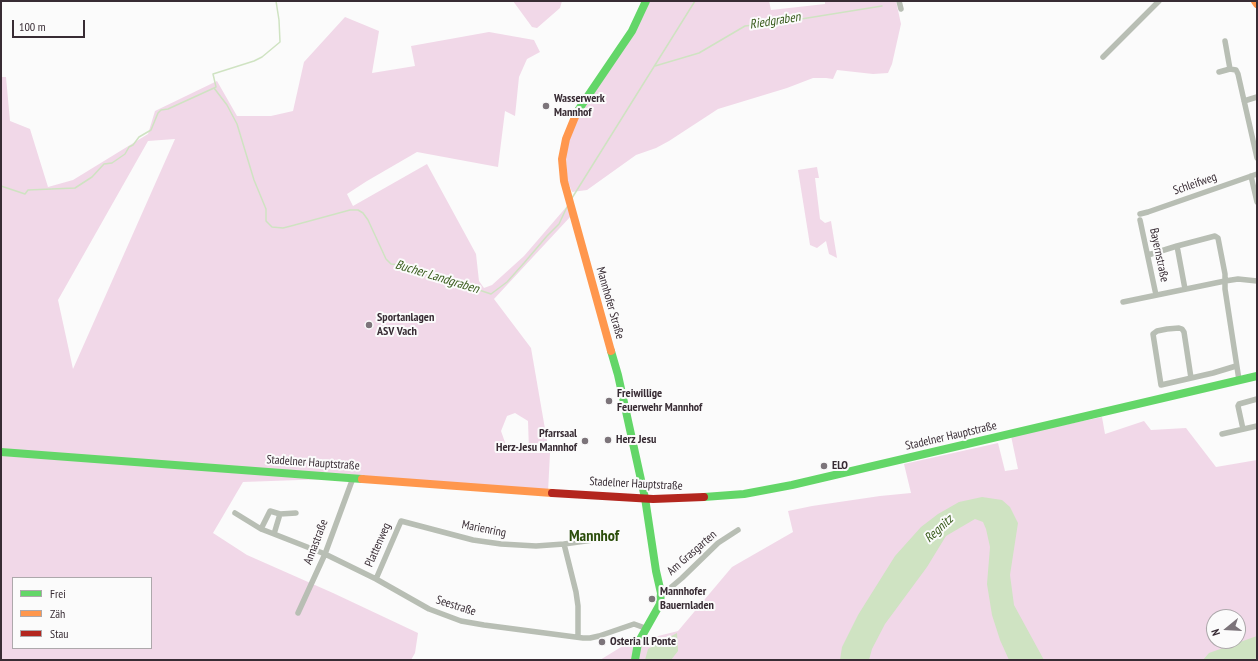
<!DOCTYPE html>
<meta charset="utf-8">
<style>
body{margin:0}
#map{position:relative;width:1258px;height:661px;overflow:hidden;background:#fbfbfb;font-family:"PT Sans Narrow",sans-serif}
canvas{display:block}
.frame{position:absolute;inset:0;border:2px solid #382c34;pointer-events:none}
.legend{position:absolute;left:12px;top:577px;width:140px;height:72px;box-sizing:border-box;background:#fbfbfb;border:1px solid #ada8ab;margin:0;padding:5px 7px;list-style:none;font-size:12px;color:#382c34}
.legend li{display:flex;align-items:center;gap:8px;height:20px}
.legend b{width:20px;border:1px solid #ada8ab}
.north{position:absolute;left:1206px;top:609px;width:40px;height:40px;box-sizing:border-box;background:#fbfbfb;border:1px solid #ada8ab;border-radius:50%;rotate:252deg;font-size:11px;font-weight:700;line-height:16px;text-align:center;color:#382c34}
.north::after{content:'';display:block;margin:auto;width:14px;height:18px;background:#7c747a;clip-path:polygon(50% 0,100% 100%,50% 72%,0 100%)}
.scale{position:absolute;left:12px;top:20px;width:73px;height:18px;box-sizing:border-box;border:2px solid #382c34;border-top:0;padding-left:5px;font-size:12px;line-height:14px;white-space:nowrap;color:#382c34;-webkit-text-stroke:3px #fbfbfb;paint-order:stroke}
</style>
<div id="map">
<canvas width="1258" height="661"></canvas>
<div class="frame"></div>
<ul class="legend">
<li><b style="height:5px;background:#63d668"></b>Frei</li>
<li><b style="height:5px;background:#ff974d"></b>Zäh</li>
<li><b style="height:5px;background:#b3261e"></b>Stau</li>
</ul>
<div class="north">N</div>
<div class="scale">100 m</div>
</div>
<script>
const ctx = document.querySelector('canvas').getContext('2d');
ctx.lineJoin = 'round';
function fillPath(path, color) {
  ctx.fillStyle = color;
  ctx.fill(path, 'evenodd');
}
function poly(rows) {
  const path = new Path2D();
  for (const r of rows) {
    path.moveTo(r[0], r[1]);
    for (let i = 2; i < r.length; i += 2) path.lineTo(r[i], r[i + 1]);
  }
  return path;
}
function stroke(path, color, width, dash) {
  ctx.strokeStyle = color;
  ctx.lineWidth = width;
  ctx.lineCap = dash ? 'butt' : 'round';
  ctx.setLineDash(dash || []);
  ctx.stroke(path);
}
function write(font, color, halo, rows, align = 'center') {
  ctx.font = font + ' "PT Sans Narrow",sans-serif';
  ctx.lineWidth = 4;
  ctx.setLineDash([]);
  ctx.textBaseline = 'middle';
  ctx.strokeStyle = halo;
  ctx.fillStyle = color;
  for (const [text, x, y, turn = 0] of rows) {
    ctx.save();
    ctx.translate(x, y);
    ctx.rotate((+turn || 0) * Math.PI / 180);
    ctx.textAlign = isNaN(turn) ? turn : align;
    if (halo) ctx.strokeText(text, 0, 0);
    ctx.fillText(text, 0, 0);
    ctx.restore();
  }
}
const green = poly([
 [513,1,562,1,560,8,537,28,532,27],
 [646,1,769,1,771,10,825,4,825,1,896,1,901,24,892,64,888,73,873,74,837,70,833,79,826,78,813,78,787,88,718,109,669,141,656,148,636,155,587,190,572,192,567,179,565,134,568,125,626,40],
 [345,17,379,31,372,73,415,66,411,46,489,32,534,40,540,52,527,59,519,77,515,116,505,111,498,167,417,152,367,181,347,194,353,206,427,164,476,254,479,281,484,288,492,285,524,256,568,205,571,216,494,299,531,348,549,452,529,451,528,421,515,413,507,416,501,431,507,448,517,447,518,453,550,453,548,492,355,478,243,482,213,533,247,555,333,593,418,633,415,653,411,660,1,660,1,77,6,77,10,121,30,129,48,187,73,180,148,134,155,111,217,81,237,116,271,116,293,111,304,62],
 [175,139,73,369,58,300,148,141],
 [13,578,151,578,151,648,13,648],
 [817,167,819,178,815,178,820,219,825,223,831,221,837,258,829,254,826,241,817,248,810,245,798,170],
 [1102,417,1105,434,1144,421,1151,430,1186,428,1216,467,1257,460,1257,660,600,660,626,644,678,631,732,567,793,532,788,511,812,506,880,496,911,493,904,464,998,443,1005,471,1018,469,1011,436],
 [1214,617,1238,617,1238,641,1214,641]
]);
const water = poly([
 [982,497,1002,500,1010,507,1018,523,1010,575,1014,605,1044,660,1009,660,1000,640,992,615,987,584,990,547,986,529,983,522,975,519,946,536,927,567,885,624,872,649,869,660,840,660,842,647,858,615,895,556,921,527,938,514,959,502],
 [677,633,678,651,671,660,645,660,648,649],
 [1257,636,1257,658,1252,660,1203,660,1209,653]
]);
const stream = poly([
 [655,66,699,53,745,26,795,20,882,6],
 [214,88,216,87,213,74,254,61,262,57,280,42,279,20,276,1],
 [1,186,25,194,28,190,75,188,92,177,104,164,112,163,125,154,129,147,133,145,139,137,151,130,158,113,161,110,168,109,214,88,227,105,237,124,254,180,266,209,266,221,272,227,283,228,291,226,350,210,358,210,363,213,368,220,386,259,391,264,401,265,411,271,448,280,455,285,463,287,470,287,491,294,507,282,524,263,547,236,559,224,567,207],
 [572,198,695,1]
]);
const street = poly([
 [899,1,901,9],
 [1225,41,1230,69,1236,70,1238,74,1257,158],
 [1103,57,1159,1],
 [1219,72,1230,69],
 [1244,101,1257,97],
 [1251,176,1257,202],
 [1140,214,1148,212,1257,174],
 [1140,220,1156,295],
 [1177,246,1185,289],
 [1148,255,1177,246,1215,236,1218,238,1225,274,1225,289,1239,380],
 [1123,302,1225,281,1238,279,1257,281],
 [1191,378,1184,332,1182,329,1179,328,1167,329,1157,331,1153,334,1161,385,1213,373,1236,366],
 [1243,429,1238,406,1239,404,1257,399],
 [1222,434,1257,426],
 [235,513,261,529],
 [280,514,274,534,261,529,270,511,280,514,296,513],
 [274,534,325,554,376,579,429,609,461,621,484,625,583,638,590,638,599,636,634,624,645,628],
 [564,544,593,540],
 [376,579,401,521,473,540,501,544,536,546,564,544,576,592,578,606,578,637],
 [661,593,669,589,682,578,718,543,738,530],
 [298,613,325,554,353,478]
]);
const fast = poly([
 [577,112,632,31,646,1],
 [611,351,618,375,645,498,656,571,661,593,660,604,638,643,635,660],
 [1,452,362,479],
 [704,497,744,494,792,485,1257,376]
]);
const slow = poly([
 [1255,1,1257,4],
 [577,112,566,139,562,159,564,181,611,351],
 [362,479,552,493]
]);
const jam = poly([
 [552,493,653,499,704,497]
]);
const markers = [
 [546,106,4,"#7c747a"],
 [369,325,4,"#7c747a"],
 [609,401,4,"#7c747a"],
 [608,440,4,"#7c747a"],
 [585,441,4,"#7c747a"],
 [824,466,4,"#7c747a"],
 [652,599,4,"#7c747a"],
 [602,642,4,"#7c747a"]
];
const poiNames = [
 ["Wasserwerk",554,99],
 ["Mannhof",554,113],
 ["Sportanlagen",377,318],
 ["ASV Vach",377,332],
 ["Freiwillige",617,394],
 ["Feuerwehr Mannhof",617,408],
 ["Pfarrsaal",577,434,"right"],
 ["Herz-Jesu Mannhof",577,448,"right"],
 ["Herz Jesu",616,440],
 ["ELO",832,466],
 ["Mannhofer",660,592],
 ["Bauernladen",660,606],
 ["Osteria Il Ponte",610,642]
];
const streetNames = [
 ["Schleifweg",1195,184,-19],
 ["Bayernstraße",1159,255,78],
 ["Mannhofer Straße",610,303,74],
 ["Stadelner Hauptstraße",951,436,-13],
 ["Stadelner Hauptstraße",313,463,4],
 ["Stadelner Hauptstraße",636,484,3],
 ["Marienring",484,529,11],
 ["Annastraße",316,542,-69],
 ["Plattenweg",378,545,-66],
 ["Am Grasgarten",692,553,-41],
 ["Seestraße",456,606,18]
];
const waterNames = [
 ["Riedgraben",775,21,-9],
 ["Bucher Landgraben",437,277,17],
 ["Regnitz",939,529,-43]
];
const districtNames = [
 ["Mannhof",594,536]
];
fillPath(green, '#f1d8e8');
fillPath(water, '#cfe3c2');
stroke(stream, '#cfe3c2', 1.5);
stroke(street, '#b8beb4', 5.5);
stroke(fast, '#63d668', 8);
stroke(slow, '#ff974d', 8);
stroke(jam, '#b3261e', 8);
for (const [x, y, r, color] of markers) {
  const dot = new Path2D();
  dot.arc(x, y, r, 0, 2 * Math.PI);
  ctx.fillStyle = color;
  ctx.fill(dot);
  stroke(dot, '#fbfbfb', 1.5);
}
write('bold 12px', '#382c34', '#fbfbfb', poiNames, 'left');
write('12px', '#382c34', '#fbfbfb', streetNames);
write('italic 13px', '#375a1a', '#fbfbfb', waterNames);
write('bold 16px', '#2b4d0b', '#fbfbfb', districtNames);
</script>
